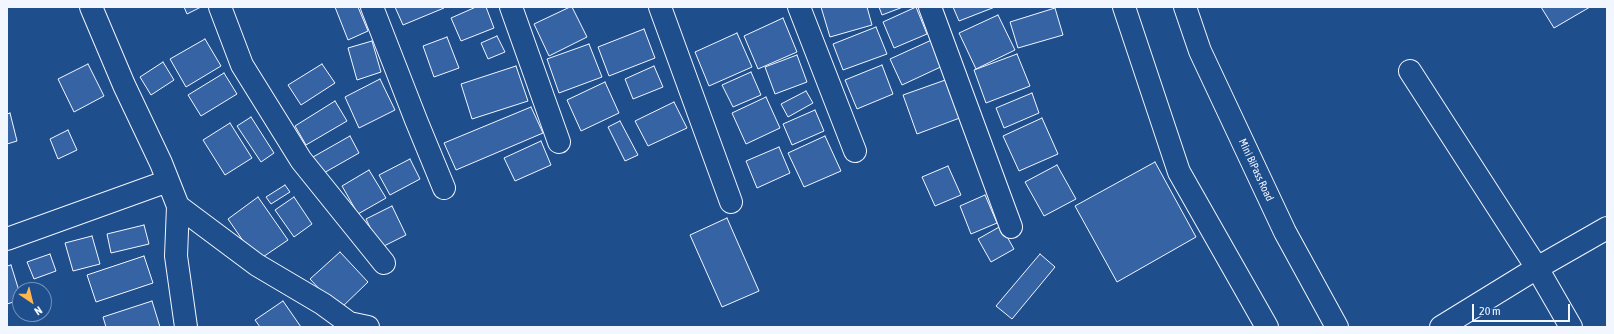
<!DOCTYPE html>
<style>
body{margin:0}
#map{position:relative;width:1614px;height:334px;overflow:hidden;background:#1f4e8c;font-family:"Asap Condensed",sans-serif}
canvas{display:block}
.frame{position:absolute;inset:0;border:8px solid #f2f6ff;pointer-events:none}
.north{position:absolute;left:12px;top:282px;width:40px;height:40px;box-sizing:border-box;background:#1f4e8c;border:1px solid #7391ba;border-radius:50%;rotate:145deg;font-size:11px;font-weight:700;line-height:16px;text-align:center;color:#f2f6ff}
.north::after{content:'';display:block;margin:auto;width:14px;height:18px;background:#ffb74d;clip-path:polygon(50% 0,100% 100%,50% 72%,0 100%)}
.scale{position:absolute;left:1472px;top:304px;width:98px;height:18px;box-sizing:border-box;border:2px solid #f2f6ff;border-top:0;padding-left:5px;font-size:12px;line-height:14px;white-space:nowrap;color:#f2f6ff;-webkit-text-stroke:3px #1f4e8c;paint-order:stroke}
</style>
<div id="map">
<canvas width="1614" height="334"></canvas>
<div class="frame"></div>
<div class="north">N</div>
<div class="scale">20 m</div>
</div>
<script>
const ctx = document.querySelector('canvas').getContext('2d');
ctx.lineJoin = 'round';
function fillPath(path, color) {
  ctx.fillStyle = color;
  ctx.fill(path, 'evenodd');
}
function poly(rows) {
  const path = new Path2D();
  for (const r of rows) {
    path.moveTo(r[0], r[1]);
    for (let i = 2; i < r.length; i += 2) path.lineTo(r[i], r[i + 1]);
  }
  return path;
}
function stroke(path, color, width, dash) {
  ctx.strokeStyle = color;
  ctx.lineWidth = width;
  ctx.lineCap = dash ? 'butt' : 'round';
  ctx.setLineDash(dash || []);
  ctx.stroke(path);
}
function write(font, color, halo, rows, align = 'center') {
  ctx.font = font + ' "Asap Condensed",sans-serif';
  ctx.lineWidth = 3;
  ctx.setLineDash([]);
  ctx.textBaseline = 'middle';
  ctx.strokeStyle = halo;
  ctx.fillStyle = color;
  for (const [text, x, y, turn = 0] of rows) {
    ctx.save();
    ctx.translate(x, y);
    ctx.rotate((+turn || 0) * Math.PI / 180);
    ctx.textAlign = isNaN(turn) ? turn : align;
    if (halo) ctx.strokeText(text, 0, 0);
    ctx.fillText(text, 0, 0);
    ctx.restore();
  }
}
const building = poly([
 [184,7,201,7,187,14,184,7],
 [335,7,358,7,368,31,348,40,335,7],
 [395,7,443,7,444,8,403,25,395,7],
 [476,7,486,7,494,28,461,41,451,18,476,7],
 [570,7,572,7,587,37,549,56,534,24,570,7],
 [821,7,867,7,872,25,830,37,821,7],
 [879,7,903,7,882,15,879,7],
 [916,7,927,34,894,48,883,22,916,7],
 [953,7,995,7,959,21,953,7],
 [1541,7,1590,7,1554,28,1541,7],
 [1055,8,1063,35,1018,48,1010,22,1055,8],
 [998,15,1015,50,976,69,959,33,998,15],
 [783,18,797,52,758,69,744,36,783,18],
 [876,27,887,54,843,70,833,44,876,27],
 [644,29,655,58,609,76,598,47,644,29],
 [737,33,752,67,709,86,695,52,737,33],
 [497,36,505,52,488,59,481,43,497,36],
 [447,37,459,68,434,77,423,46,447,37],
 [936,38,947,64,902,85,890,59,936,38],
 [205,39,221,66,186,87,170,59,205,39],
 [372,41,381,72,357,80,348,48,372,41],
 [589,44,602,77,559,93,547,59,589,44],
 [1017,54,1030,86,986,103,974,70,1017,54],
 [797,55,807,82,775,94,765,67,797,55],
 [163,62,174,80,151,95,140,77,163,62],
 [88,64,104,96,74,112,58,79,88,64],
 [322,64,335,83,301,105,288,85,322,64],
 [882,65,893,94,857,109,845,80,882,65],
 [516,66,528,101,472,119,461,84,516,66],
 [654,66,663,87,633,99,625,79,654,66],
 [751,72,761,95,733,107,722,85,751,72],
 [224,73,237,94,201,116,188,95,224,73],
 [951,78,965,116,917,134,903,95,951,78],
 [380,79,395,110,359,128,345,97,380,79],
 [605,82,619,113,581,131,567,100,605,82],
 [806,91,813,103,788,117,781,104,806,91],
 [1032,93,1039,113,1004,128,996,108,1032,93],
 [766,97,780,128,746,144,732,113,766,97],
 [335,101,347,121,306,145,295,126,335,101],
 [674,102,687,128,648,146,635,121,674,102],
 [531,107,543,133,456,170,444,143,531,107],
 [815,110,824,131,792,145,783,124,815,110],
 [10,113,17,141,7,144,7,114,10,113],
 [251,117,274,153,261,162,237,126,251,117],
 [1042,118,1058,154,1019,171,1003,136,1042,118],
 [620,121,638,155,625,161,608,127,620,121],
 [230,123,252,158,225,175,203,140,230,123],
 [68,130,77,150,58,159,50,139,68,130],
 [350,136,359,153,322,174,313,157,350,136],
 [825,136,841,171,804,187,788,153,825,136],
 [541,141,551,165,515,181,504,158,541,141],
 [779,147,790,173,757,188,746,161,779,147],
 [410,159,420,179,390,195,379,175,410,159],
 [1155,162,1196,237,1117,282,1075,206,1155,162],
 [1057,165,1076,199,1044,216,1025,182,1057,165],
 [948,166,961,195,935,206,922,177,948,166],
 [369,170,386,198,358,214,342,186,369,170],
 [285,185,290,192,271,204,266,197,285,185],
 [985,195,997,223,971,234,960,206,985,195],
 [258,197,288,240,257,261,228,219,258,197],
 [294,197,312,224,294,237,275,210,294,197],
 [392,206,406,235,380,248,366,219,392,206],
 [727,218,759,291,722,307,690,235,727,218],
 [144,225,149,244,111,253,107,234,144,225],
 [1001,226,1014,249,991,262,978,239,1001,226],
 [92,236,100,264,73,271,65,243,92,236],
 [340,252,368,282,339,310,310,279,340,252],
 [50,254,56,271,34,279,27,262,50,254],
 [1040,254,1055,267,1012,319,996,306,1040,254],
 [144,256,153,283,96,302,87,275,144,256],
 [11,265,20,294,20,300,7,304,7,266,11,265],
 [152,301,160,327,106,327,103,317,152,301],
 [283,301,301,327,260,327,255,320,283,301]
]);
const street = poly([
 [91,7,124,85,161,163,178,206,176,256,186,327],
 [220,7,242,65,301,160,384,263],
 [372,7,416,120,444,188],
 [511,7,559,142],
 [660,7,731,202],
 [799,7,855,151],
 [930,7,1011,227],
 [1410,71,1537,268,1571,327],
 [178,206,257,265,323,304,349,323,368,327],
 [7,239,168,181],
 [1441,327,1537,268,1607,228]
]);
const secondary = poly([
 [1124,7,1179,172,1267,327],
 [1185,7,1200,51,1285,232,1337,327]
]);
const streetNames = [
 ["Mini BiPass Road",1256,170,65]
];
fillPath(building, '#3563a3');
stroke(building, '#f2f6ff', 1);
stroke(street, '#f2f6ff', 24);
stroke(secondary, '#f2f6ff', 24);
stroke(street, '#1f4e8c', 22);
stroke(secondary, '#1f4e8c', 22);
write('11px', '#f2f6ff', '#1f4e8c', streetNames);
</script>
